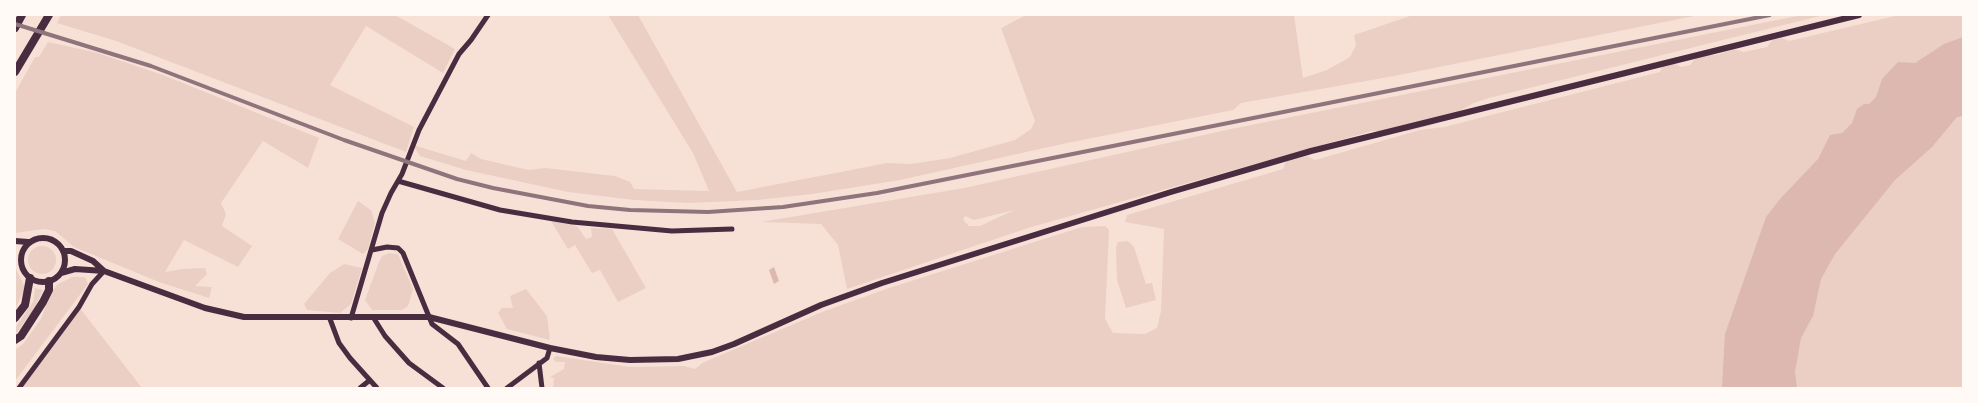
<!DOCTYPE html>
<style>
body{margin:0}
#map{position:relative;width:1978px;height:403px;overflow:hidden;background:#f7e1d7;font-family:"Titillium Web",sans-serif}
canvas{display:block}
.frame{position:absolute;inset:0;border:16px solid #fffaf5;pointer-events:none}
</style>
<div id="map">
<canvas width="1978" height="403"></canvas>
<div class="frame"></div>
</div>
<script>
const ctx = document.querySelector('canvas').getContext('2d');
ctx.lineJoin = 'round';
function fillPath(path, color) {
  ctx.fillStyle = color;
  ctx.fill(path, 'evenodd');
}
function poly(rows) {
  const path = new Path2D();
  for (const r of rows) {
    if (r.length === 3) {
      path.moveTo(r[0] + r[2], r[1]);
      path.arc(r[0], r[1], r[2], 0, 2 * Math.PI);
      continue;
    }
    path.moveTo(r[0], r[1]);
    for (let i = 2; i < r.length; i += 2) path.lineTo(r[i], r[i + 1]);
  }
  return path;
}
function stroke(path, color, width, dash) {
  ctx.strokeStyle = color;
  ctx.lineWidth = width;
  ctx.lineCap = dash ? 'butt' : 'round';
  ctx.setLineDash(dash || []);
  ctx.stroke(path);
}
const green = poly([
 [61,15,395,15,455,49,443,73,366,26,330,85,414,127,406,152,116,41,57,23],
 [608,15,638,15,737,192,887,163,911,164,950,158,1015,140,1031,129,1035,121,1001,28,1026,15,1294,15,1303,78,1327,70,1350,57,1356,45,1354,35,1413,15,1699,15,1389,77,1241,103,1233,110,1067,143,900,180,812,194,758,200,688,203,634,200,568,192,466,170,420,156,413,145,466,161,471,153,481,159,529,170,545,168,615,176,630,182,634,189,709,191,693,153],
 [1802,15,1824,15,1489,98,1474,103,1435,124,1409,131,1372,131,1028,228,847,289,838,245,821,224,761,222,964,188,1231,129],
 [1014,210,980,226,969,226,963,220,965,216,974,220],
 [1899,15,1963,15,1963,388,553,388,554,378,550,377,564,369,565,362,556,362,553,359,556,356,630,367,684,366,695,369,702,363,822,312,889,288,1082,227,1105,226,1109,230,1105,319,1113,333,1145,334,1157,328,1161,311,1164,229,1125,222,1127,215,1283,169,1286,161,1307,156,1315,160,1420,130,1444,127,1660,72,1663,65,1673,63,1681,67,1690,65,1695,59,1704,55,1717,55,1734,49,1744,52,1767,47,1773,39,1782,38,1789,41],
 [48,42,98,53,163,75,319,138,308,168,263,141,221,203,226,214,222,226,252,246,238,267,184,240,165,272,182,269,205,268,207,274,195,286,212,287,209,298,159,282,74,247,55,231,44,229,15,233,15,93,35,57,39,57],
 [358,201,371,210,375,222,368,249,363,254,338,239],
 [551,221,577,226,586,239,592,237,591,228,612,229,646,288,618,302,600,270,592,273,575,245,568,249],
 [1128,241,1134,247,1146,284,1152,283,1156,300,1126,308,1117,280,1116,247,1118,242],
 [42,260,14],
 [389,253,398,254,413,289,408,306,402,310,372,310,365,300,379,262,382,256],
 [344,264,362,268,351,304,340,313,307,310,304,304,330,273],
 [15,266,25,288,15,310],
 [72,277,85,277,88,284,15,381,15,350,23,344,41,319,51,292,58,284],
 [35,288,43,290,34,309,15,335,15,328,33,302],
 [526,289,547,316,550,340,507,329,498,313,502,308,513,308,510,296],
 [79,307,142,388,19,388]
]);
const water = poly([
 [1963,37,1963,116,1957,117,1932,147,1895,180,1835,254,1821,279,1813,316,1801,338,1795,372,1797,388,1722,388,1725,334,1766,217,1780,199,1818,159,1830,135,1842,133,1852,123,1857,109,1864,104,1869,104,1876,97,1882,79,1898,62,1915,63,1944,44],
 [774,267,779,281,774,284,769,270]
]);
const minor = poly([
 [398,181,500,210,572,222,672,231,732,229],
 [372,250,387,247,398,248,403,253,432,324,458,344,488,388],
 [373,317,385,336,409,363,443,388],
 [351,318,382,213,391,193,402,174,419,130,459,54,471,40,488,15],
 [330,319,339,343,350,358,377,388],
 [539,363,542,388],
 [19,388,79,307,92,284,104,271],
 [360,388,370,380],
 [507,388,547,358,550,348]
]);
const tertiary = poly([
 [43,260,22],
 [15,241,28,242],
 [63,251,71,251,93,261,104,271],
 [61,273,75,269,104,271,205,308,244,317,429,317,550,348,596,357,630,360,678,359,712,352,734,344,821,305,882,283,1171,192,1311,151,1859,15]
]);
const trunk = poly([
 [15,28,22,15],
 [15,72,49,15],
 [15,318,25,305,30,278],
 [15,340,21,336,43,302,49,290,49,281]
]);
const rail = poly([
 [15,24,151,66,344,140,457,179,493,188,588,206,630,210,708,212,783,207,877,193,1770,15]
]);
fillPath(green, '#ebcfc5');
fillPath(water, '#dcb8b0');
stroke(minor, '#4a2c40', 5);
stroke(tertiary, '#4a2c40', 6);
stroke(trunk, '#4a2c40', 8);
stroke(rail, '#8f747c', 4);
</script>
